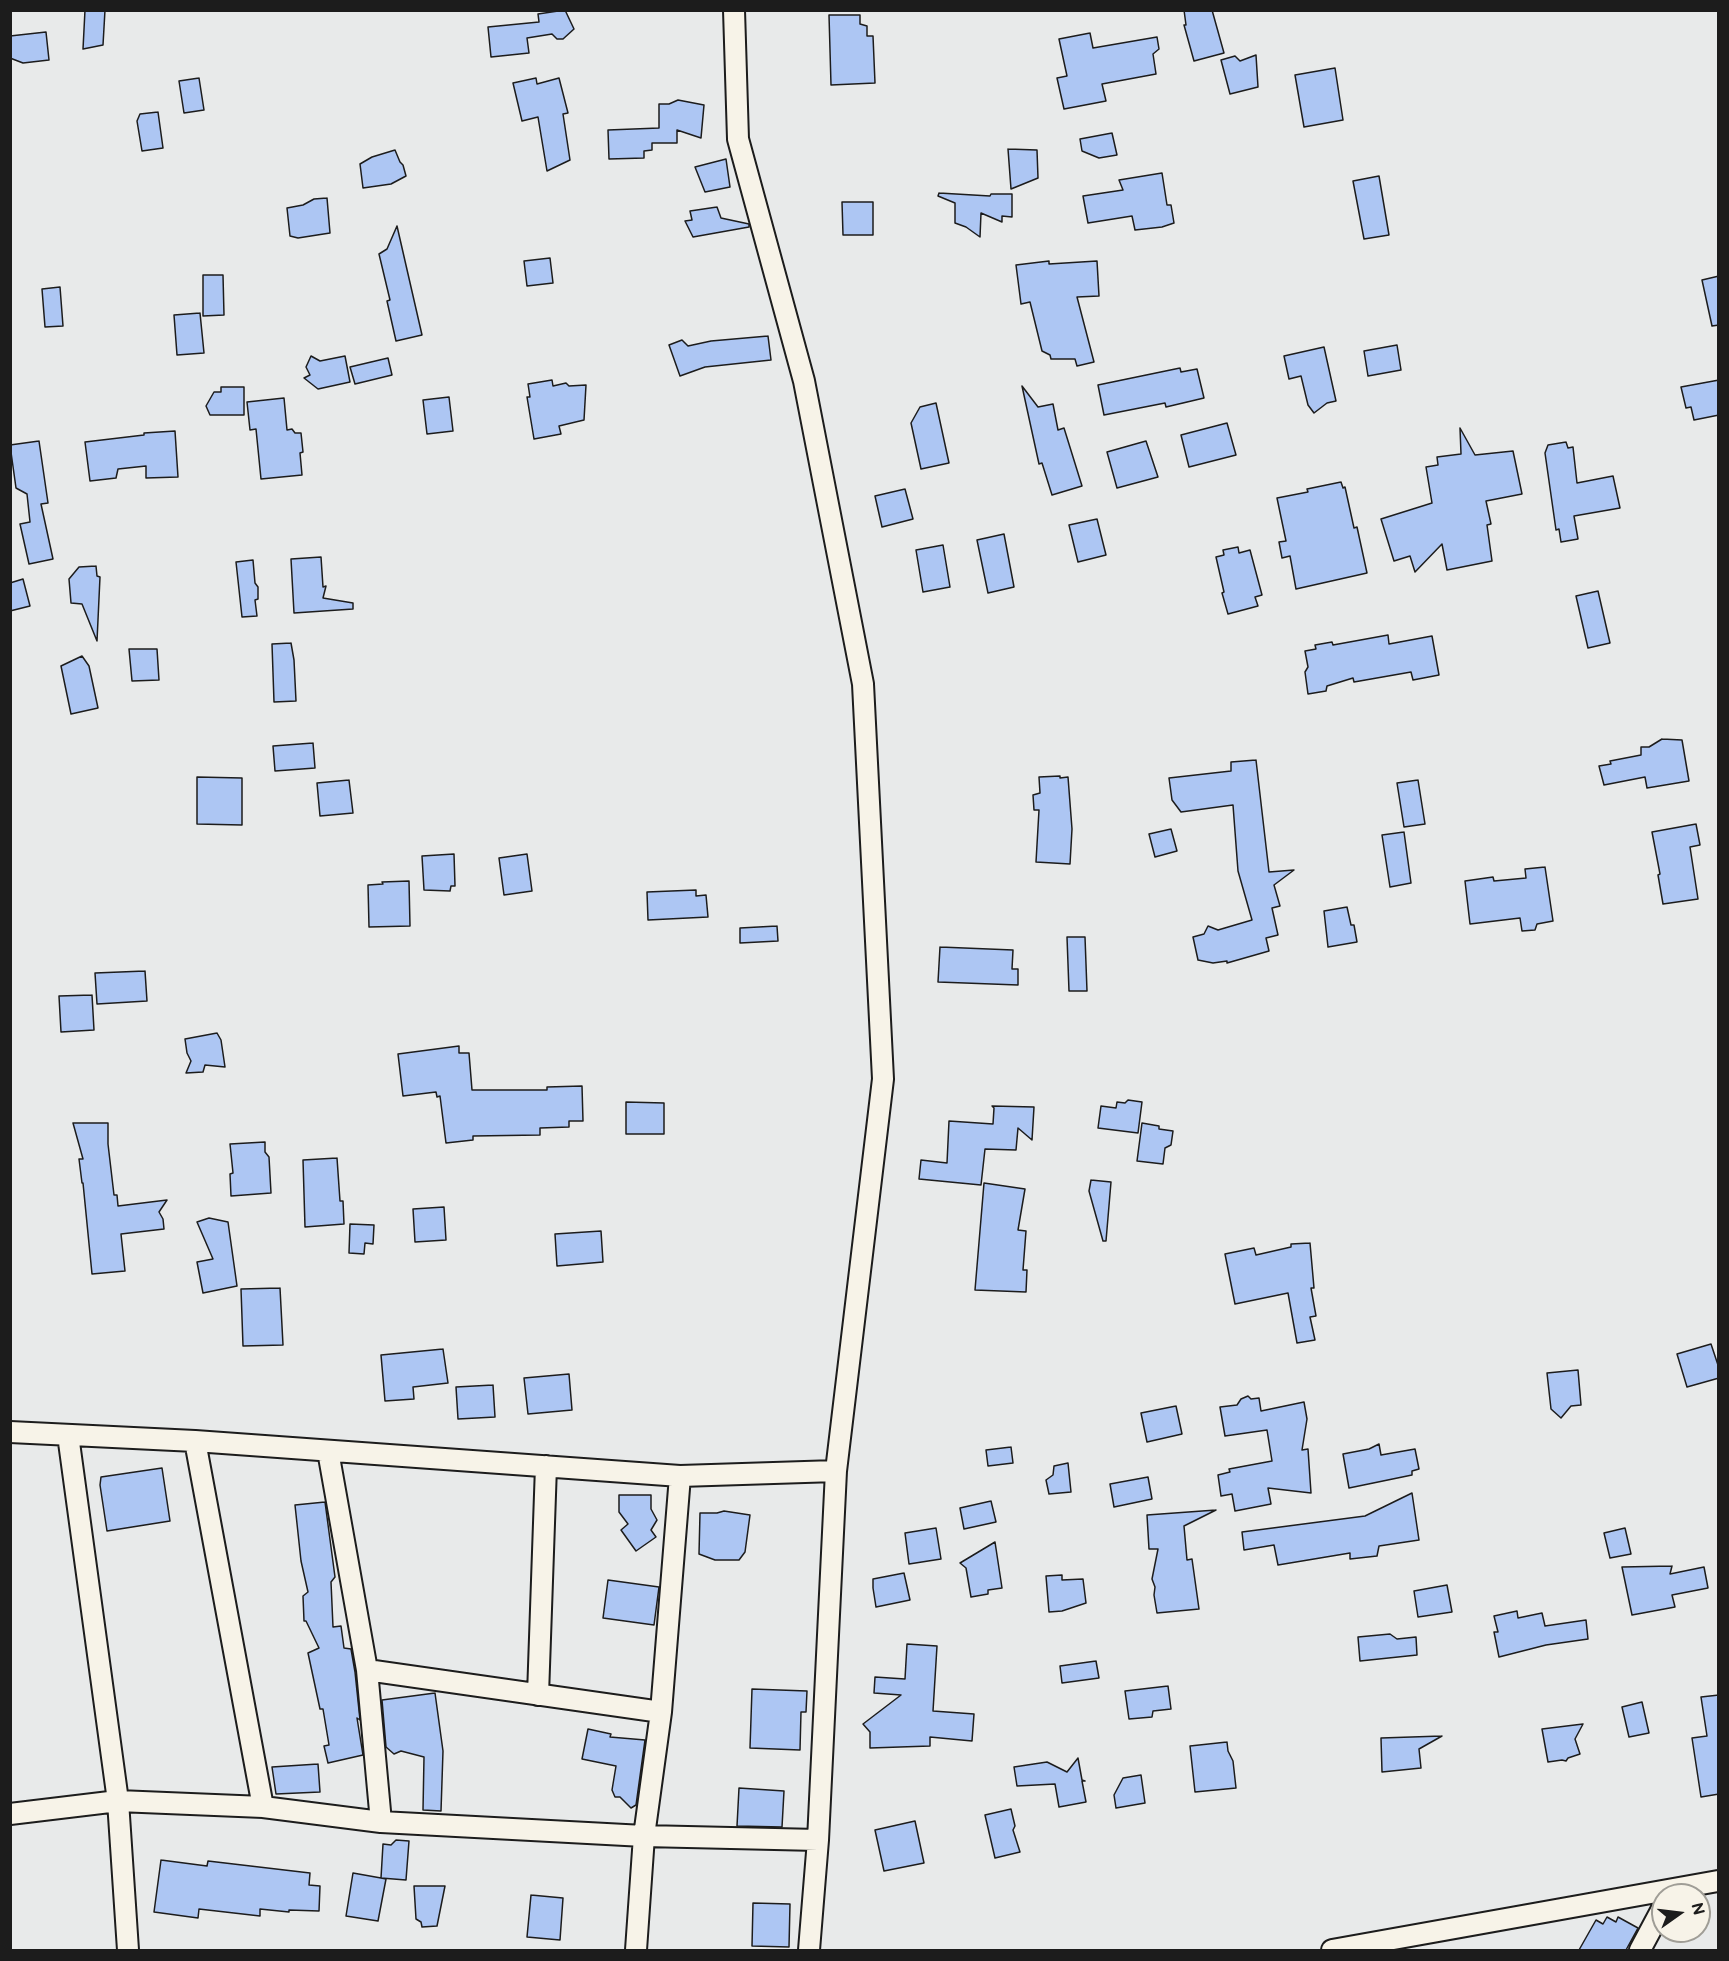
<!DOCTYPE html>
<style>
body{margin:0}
#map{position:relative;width:1729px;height:1961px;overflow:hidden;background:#e8eaea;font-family:"Balsamiq Sans",sans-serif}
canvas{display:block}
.frame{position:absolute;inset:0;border:12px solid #1c1c1c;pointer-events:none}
.north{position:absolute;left:1651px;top:1883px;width:60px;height:60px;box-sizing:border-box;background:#f7f3e8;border:2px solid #9f9d96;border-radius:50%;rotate:76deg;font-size:16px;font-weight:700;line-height:24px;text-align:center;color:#1c1c1c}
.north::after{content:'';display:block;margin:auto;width:21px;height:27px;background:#1c1c1c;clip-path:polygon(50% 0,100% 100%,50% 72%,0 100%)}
</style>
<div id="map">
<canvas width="1729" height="1961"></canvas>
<div class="frame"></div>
<div class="north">N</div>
</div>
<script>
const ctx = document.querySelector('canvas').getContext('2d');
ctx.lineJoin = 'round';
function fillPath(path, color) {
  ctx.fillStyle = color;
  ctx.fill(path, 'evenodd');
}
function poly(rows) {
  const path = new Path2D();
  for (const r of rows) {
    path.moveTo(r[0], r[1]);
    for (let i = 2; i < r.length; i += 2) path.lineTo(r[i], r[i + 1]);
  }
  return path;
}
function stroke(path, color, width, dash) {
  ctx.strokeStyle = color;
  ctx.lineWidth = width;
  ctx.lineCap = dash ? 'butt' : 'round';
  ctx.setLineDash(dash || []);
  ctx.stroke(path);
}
const building = poly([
 [85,10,105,10,103,45,83,49,85,10],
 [565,10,574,29,563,39,557,39,552,34,527,38,529,53,491,57,488,27,539,22,538,14,565,10],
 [1184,10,1212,10,1224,53,1194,61,1184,25,1186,25,1184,10],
 [829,15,860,15,860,24,867,26,867,36,873,36,875,83,831,85,829,15],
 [46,32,49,60,23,63,10,58,10,36,46,32],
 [1090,33,1093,48,1157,37,1159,49,1153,54,1156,74,1102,84,1106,101,1064,109,1057,78,1067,76,1059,39,1090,33],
 [1256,55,1258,87,1230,94,1221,60,1235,56,1240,61,1256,55],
 [1335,68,1343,120,1304,127,1295,75,1335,68],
 [199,78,204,110,184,113,179,81,199,78],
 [536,78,537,84,559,78,568,113,563,114,570,160,547,171,538,117,522,121,513,83,536,78],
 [678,100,704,105,701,138,677,130,677,143,652,143,652,150,644,151,644,158,609,159,608,130,659,128,659,104,669,104,678,100],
 [158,112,163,148,142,151,137,121,140,114,158,112],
 [1112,133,1117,155,1099,158,1082,151,1080,139,1112,133],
 [1008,149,1037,150,1038,178,1011,189,1008,149],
 [395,150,400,162,403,165,406,176,391,184,363,188,360,164,372,157,395,150],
 [726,159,730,187,705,192,695,167,726,159],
 [1162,173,1167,205,1171,205,1174,223,1162,227,1135,230,1132,216,1088,223,1083,196,1123,190,1119,180,1162,173],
 [1379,176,1389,235,1364,239,1353,181,1379,176],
 [939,193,990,196,991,194,1012,194,1012,217,1002,216,1002,222,981,213,980,237,966,227,955,223,955,203,938,196,939,193],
 [327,198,330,233,298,238,290,236,287,208,303,205,314,199,327,198],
 [842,202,873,202,873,235,843,235,842,202],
 [717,207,721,218,749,224,749,227,693,237,685,221,692,220,690,211,717,207],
 [397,226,422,335,396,341,387,301,390,300,379,254,387,249,397,226],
 [550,258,553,283,527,286,524,261,550,258],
 [1049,261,1049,264,1097,261,1099,296,1077,297,1094,362,1077,366,1075,359,1051,359,1050,355,1042,351,1030,302,1021,304,1016,265,1049,261],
 [203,275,223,275,224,315,203,316,203,275],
 [1719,276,1719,325,1712,326,1702,280,1719,276],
 [60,287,63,326,45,327,42,289,60,287],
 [200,313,204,353,177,355,174,315,200,313],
 [768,336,771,360,705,367,680,376,669,345,682,340,688,346,711,341,768,336],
 [1397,345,1401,370,1368,376,1364,351,1397,345],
 [1324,347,1336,401,1327,403,1314,413,1308,405,1301,376,1289,379,1284,356,1324,347],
 [311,356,320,361,345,356,350,382,318,389,304,378,310,375,306,367,311,356],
 [388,358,392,375,355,384,350,367,388,358],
 [1180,368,1181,372,1197,369,1204,398,1166,407,1165,403,1104,415,1098,385,1180,368],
 [552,380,553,386,566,383,569,386,586,385,584,420,559,426,561,434,534,439,527,397,530,397,528,384,552,380],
 [1719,380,1719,415,1694,420,1691,407,1686,408,1681,387,1719,380],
 [1022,386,1038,407,1053,404,1058,430,1064,428,1082,486,1052,495,1042,463,1039,464,1022,386],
 [221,387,244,387,244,415,210,415,206,406,214,392,221,392,221,387],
 [449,397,453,431,427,434,423,400,449,397],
 [284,398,287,430,292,429,295,433,301,433,303,452,300,453,302,475,261,479,256,429,250,430,247,402,284,398],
 [936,403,949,463,921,469,911,423,920,407,936,403],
 [1227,423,1236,455,1189,467,1181,435,1227,423],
 [1460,428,1475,455,1513,451,1522,494,1486,501,1491,524,1487,525,1492,561,1447,570,1442,544,1415,572,1410,556,1394,561,1381,519,1432,503,1426,467,1438,465,1437,457,1461,454,1460,428],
 [175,431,178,477,146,478,146,466,118,469,116,478,90,481,85,442,144,435,144,433,175,431],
 [39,441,48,503,41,504,53,559,29,564,20,524,30,522,27,494,16,488,10,445,39,441],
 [1146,441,1158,477,1117,488,1107,452,1146,441],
 [1566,442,1568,448,1573,447,1577,483,1613,476,1620,508,1574,516,1578,539,1561,542,1559,529,1556,530,1545,453,1548,445,1566,442],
 [1341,482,1343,488,1345,487,1354,528,1357,527,1367,573,1296,589,1290,556,1282,558,1279,542,1286,541,1277,498,1308,492,1307,489,1341,482],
 [905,489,913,519,882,527,875,496,905,489],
 [1097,519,1106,555,1078,562,1069,525,1097,519],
 [1004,534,1014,587,988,593,977,540,1004,534],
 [943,545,950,587,923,592,916,550,943,545],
 [1238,547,1239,553,1250,550,1262,595,1255,597,1258,606,1228,614,1222,593,1224,592,1216,557,1224,555,1223,550,1238,547],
 [321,557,323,587,326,586,323,598,353,603,353,609,294,613,291,559,321,557],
 [253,560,255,583,258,587,258,599,255,600,257,616,242,617,236,562,253,560],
 [96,566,97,576,100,577,97,641,82,604,71,603,69,579,79,567,96,566],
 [23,579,30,606,10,611,10,583,23,579],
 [1598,591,1610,643,1588,648,1576,596,1598,591],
 [1388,635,1389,644,1432,636,1439,675,1413,680,1411,672,1354,682,1353,678,1327,686,1326,691,1308,694,1305,672,1308,667,1305,651,1316,649,1315,645,1332,642,1333,645,1388,635],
 [291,643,294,660,296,701,274,702,272,644,291,643],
 [129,649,157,649,159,680,132,681,129,649],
 [82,656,89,666,98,708,71,714,61,666,82,656],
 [1662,739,1682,740,1689,781,1647,788,1645,777,1604,785,1599,766,1611,764,1610,761,1641,755,1641,747,1649,747,1662,739],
 [313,743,315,768,275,771,273,746,313,743],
 [1256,760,1269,872,1294,870,1274,885,1280,906,1272,908,1278,935,1266,938,1269,951,1227,963,1227,961,1213,963,1198,960,1193,937,1204,934,1208,926,1218,930,1252,920,1238,871,1233,805,1181,812,1172,800,1169,778,1231,771,1231,762,1256,760],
 [1060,776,1060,778,1068,777,1072,829,1070,864,1036,862,1039,810,1034,810,1033,795,1040,793,1039,777,1060,776],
 [197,777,242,778,242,825,197,824,197,777],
 [349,780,353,813,320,816,317,783,349,780],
 [1418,780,1425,824,1404,827,1397,783,1418,780],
 [1696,824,1700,845,1690,847,1698,899,1663,904,1658,875,1660,874,1652,832,1696,824],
 [1171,829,1177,851,1155,857,1149,834,1171,829],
 [1404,832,1411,883,1390,887,1382,835,1404,832],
 [454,854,455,886,451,886,450,891,424,890,422,856,454,854],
 [527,854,532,891,504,895,499,858,527,854],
 [1545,867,1553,921,1537,924,1535,930,1522,931,1520,918,1470,924,1465,881,1493,877,1494,881,1526,878,1525,869,1545,867],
 [409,881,410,926,369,927,368,885,383,884,382,882,409,881],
 [696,890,696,896,706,895,708,917,648,920,647,892,696,890],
 [1347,907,1351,925,1354,925,1357,942,1328,947,1324,911,1347,907],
 [777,926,778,941,740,943,740,928,777,926],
 [1067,937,1085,937,1087,991,1069,991,1067,937],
 [940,947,1013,950,1012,969,1018,969,1018,985,938,982,940,947],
 [145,971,147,1001,97,1004,95,973,145,971],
 [92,995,94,1030,61,1032,59,996,92,995],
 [217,1033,221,1040,225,1067,205,1065,203,1072,186,1073,191,1061,187,1053,185,1039,217,1033],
 [459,1046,459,1053,469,1053,472,1090,547,1090,547,1087,582,1086,583,1121,569,1121,569,1127,540,1128,540,1135,473,1136,473,1140,446,1143,440,1096,437,1097,436,1092,403,1096,398,1054,459,1046],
 [1128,1100,1142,1102,1138,1133,1098,1128,1101,1106,1116,1108,1117,1102,1125,1103,1128,1100],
 [626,1102,664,1103,664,1134,626,1134,626,1102],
 [992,1106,1034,1107,1032,1140,1018,1128,1016,1150,985,1149,981,1185,919,1179,921,1160,947,1163,949,1121,993,1124,994,1108,992,1106],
 [73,1123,108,1123,108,1144,114,1195,117,1195,118,1206,167,1200,159,1212,163,1219,164,1229,121,1234,125,1271,92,1274,83,1183,82,1183,79,1159,83,1159,73,1123],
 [1142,1123,1159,1126,1159,1129,1173,1131,1171,1145,1165,1148,1163,1164,1137,1161,1142,1123],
 [265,1142,265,1152,269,1157,271,1193,231,1196,230,1174,233,1173,230,1144,265,1142],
 [337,1158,340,1201,343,1201,344,1224,305,1227,303,1160,337,1158],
 [1091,1180,1111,1182,1106,1241,1103,1241,1089,1191,1091,1180],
 [984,1183,1025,1189,1018,1230,1026,1231,1023,1270,1027,1270,1026,1292,975,1290,984,1183],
 [444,1207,446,1240,415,1242,413,1209,444,1207],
 [209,1218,228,1222,237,1286,203,1293,197,1262,213,1259,197,1222,209,1218],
 [350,1224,374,1225,373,1244,365,1243,364,1254,349,1253,350,1224],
 [601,1231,603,1262,557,1266,555,1234,601,1231],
 [1310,1243,1314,1288,1311,1288,1316,1316,1310,1317,1315,1340,1297,1343,1288,1293,1235,1304,1225,1254,1254,1248,1256,1255,1291,1247,1291,1244,1310,1243],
 [280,1288,283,1345,243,1346,241,1289,280,1288],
 [1711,1344,1719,1368,1719,1378,1687,1387,1677,1354,1711,1344],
 [443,1349,448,1383,413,1387,414,1399,385,1401,381,1355,443,1349],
 [1578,1370,1581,1405,1571,1406,1561,1418,1551,1409,1547,1373,1578,1370],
 [569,1374,572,1410,528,1414,524,1378,569,1374],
 [493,1385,495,1417,458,1419,456,1387,493,1385],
 [1248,1396,1251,1399,1259,1398,1261,1411,1304,1402,1307,1419,1302,1450,1308,1449,1311,1493,1268,1488,1271,1504,1235,1511,1232,1494,1221,1496,1218,1475,1230,1472,1229,1469,1272,1461,1267,1430,1225,1436,1220,1407,1237,1405,1241,1399,1248,1396],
 [1176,1406,1182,1434,1147,1442,1141,1413,1176,1406],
 [1379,1444,1381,1455,1415,1449,1419,1469,1412,1471,1412,1475,1349,1488,1343,1454,1369,1449,1379,1444],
 [1011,1447,1013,1463,988,1466,986,1450,1011,1447],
 [1068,1463,1071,1492,1049,1494,1046,1480,1053,1475,1054,1466,1068,1463],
 [162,1468,170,1521,107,1531,100,1485,101,1477,162,1468],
 [1148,1477,1152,1499,1114,1507,1110,1484,1148,1477],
 [1412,1493,1419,1540,1379,1546,1377,1556,1350,1559,1350,1553,1278,1565,1274,1545,1244,1550,1242,1532,1365,1516,1412,1493],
 [619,1495,651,1495,651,1509,657,1520,651,1530,656,1537,636,1551,621,1530,628,1524,619,1512,619,1495],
 [991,1501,996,1522,964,1529,960,1508,991,1501],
 [325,1502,335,1577,331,1582,333,1627,341,1626,344,1648,351,1649,355,1672,360,1720,357,1718,363,1755,328,1763,324,1746,329,1745,323,1709,320,1709,308,1653,319,1648,306,1621,304,1621,303,1596,308,1592,301,1561,295,1505,325,1502],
 [1216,1510,1184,1526,1187,1560,1192,1559,1199,1609,1157,1613,1154,1595,1155,1587,1152,1579,1158,1549,1149,1549,1147,1515,1216,1510],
 [724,1511,750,1515,745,1552,739,1560,715,1560,699,1554,700,1513,717,1513,724,1511],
 [936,1528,941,1559,909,1564,905,1533,936,1528],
 [1625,1528,1631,1554,1610,1558,1604,1533,1625,1528],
 [995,1542,1002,1588,988,1590,988,1594,971,1597,966,1568,960,1563,995,1542],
 [1672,1566,1670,1574,1704,1567,1708,1588,1672,1595,1675,1607,1632,1615,1622,1567,1672,1566],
 [904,1573,910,1600,876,1607,873,1588,873,1579,904,1573],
 [1062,1575,1062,1580,1083,1579,1086,1603,1062,1611,1049,1612,1046,1576,1062,1575],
 [608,1580,659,1587,654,1625,603,1618,608,1580],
 [1447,1585,1452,1612,1418,1617,1414,1591,1447,1585],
 [1517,1611,1518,1618,1542,1613,1545,1626,1586,1620,1588,1639,1546,1645,1499,1657,1494,1632,1498,1632,1494,1616,1517,1611],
 [1390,1634,1397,1639,1416,1637,1417,1655,1360,1661,1358,1637,1390,1634],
 [907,1644,937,1646,933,1711,974,1714,972,1741,930,1737,930,1746,870,1748,870,1732,863,1724,901,1695,874,1693,875,1677,905,1679,907,1644],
 [1096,1661,1099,1678,1062,1683,1060,1666,1096,1661],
 [1168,1686,1171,1709,1153,1711,1152,1717,1129,1719,1125,1691,1168,1686],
 [752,1689,807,1691,806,1712,801,1712,800,1750,750,1748,752,1689],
 [435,1693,443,1751,441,1811,423,1810,424,1757,401,1751,394,1754,386,1747,382,1700,435,1693],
 [1719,1695,1719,1794,1701,1797,1692,1738,1707,1736,1701,1697,1719,1695],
 [1642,1702,1649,1733,1629,1737,1622,1707,1642,1702],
 [1583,1724,1575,1739,1580,1754,1568,1758,1566,1761,1562,1760,1548,1762,1542,1729,1583,1724],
 [588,1729,611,1734,610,1737,645,1740,636,1805,631,1808,620,1797,615,1797,612,1790,616,1766,582,1759,588,1729],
 [1442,1736,1419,1749,1421,1768,1382,1772,1381,1738,1442,1736],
 [1227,1742,1228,1751,1233,1761,1236,1788,1195,1792,1190,1746,1227,1742],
 [1078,1758,1082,1780,1085,1781,1082,1781,1086,1802,1059,1807,1055,1784,1017,1786,1014,1767,1047,1762,1067,1772,1078,1758],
 [318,1764,320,1792,276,1794,272,1767,318,1764],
 [1141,1775,1145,1803,1116,1808,1114,1795,1123,1778,1141,1775],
 [739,1788,784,1791,782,1827,737,1826,739,1788],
 [1011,1809,1015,1826,1013,1830,1020,1852,995,1858,985,1815,1011,1809],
 [915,1821,924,1863,884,1871,875,1830,915,1821],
 [396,1840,409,1841,406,1880,381,1878,386,1879,378,1921,346,1916,353,1873,381,1878,383,1844,391,1845,396,1840],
 [161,1860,207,1866,208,1861,310,1873,309,1885,320,1886,319,1911,289,1910,289,1912,260,1909,260,1916,199,1909,198,1918,154,1912,161,1860],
 [414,1886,445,1886,437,1926,422,1927,421,1922,416,1919,414,1886],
 [531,1895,563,1898,560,1940,527,1937,531,1895],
 [753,1903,790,1904,789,1947,752,1946,753,1903],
 [1607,1917,1616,1922,1618,1917,1638,1928,1626,1950,1579,1950,1596,1920,1603,1924,1607,1917]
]);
const minor = poly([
 [734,10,738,139,804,381,863,684,883,1079,836,1471],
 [10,1432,195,1441,680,1476,836,1471,818,1840,809,1950],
 [68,1435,118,1801,128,1950],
 [195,1441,263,1807],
 [328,1451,367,1670,381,1822],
 [367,1670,661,1712],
 [538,1695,546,1466],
 [10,1814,118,1801,263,1807,381,1822,644,1836,818,1840],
 [636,1950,644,1836,661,1712,680,1476],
 [1332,1950,1718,1881],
 [1640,1950,1663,1907]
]);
fillPath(building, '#adc6f3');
stroke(building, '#1c1c1c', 1.5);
stroke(minor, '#1c1c1c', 24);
stroke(minor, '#f7f3e8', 20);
</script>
